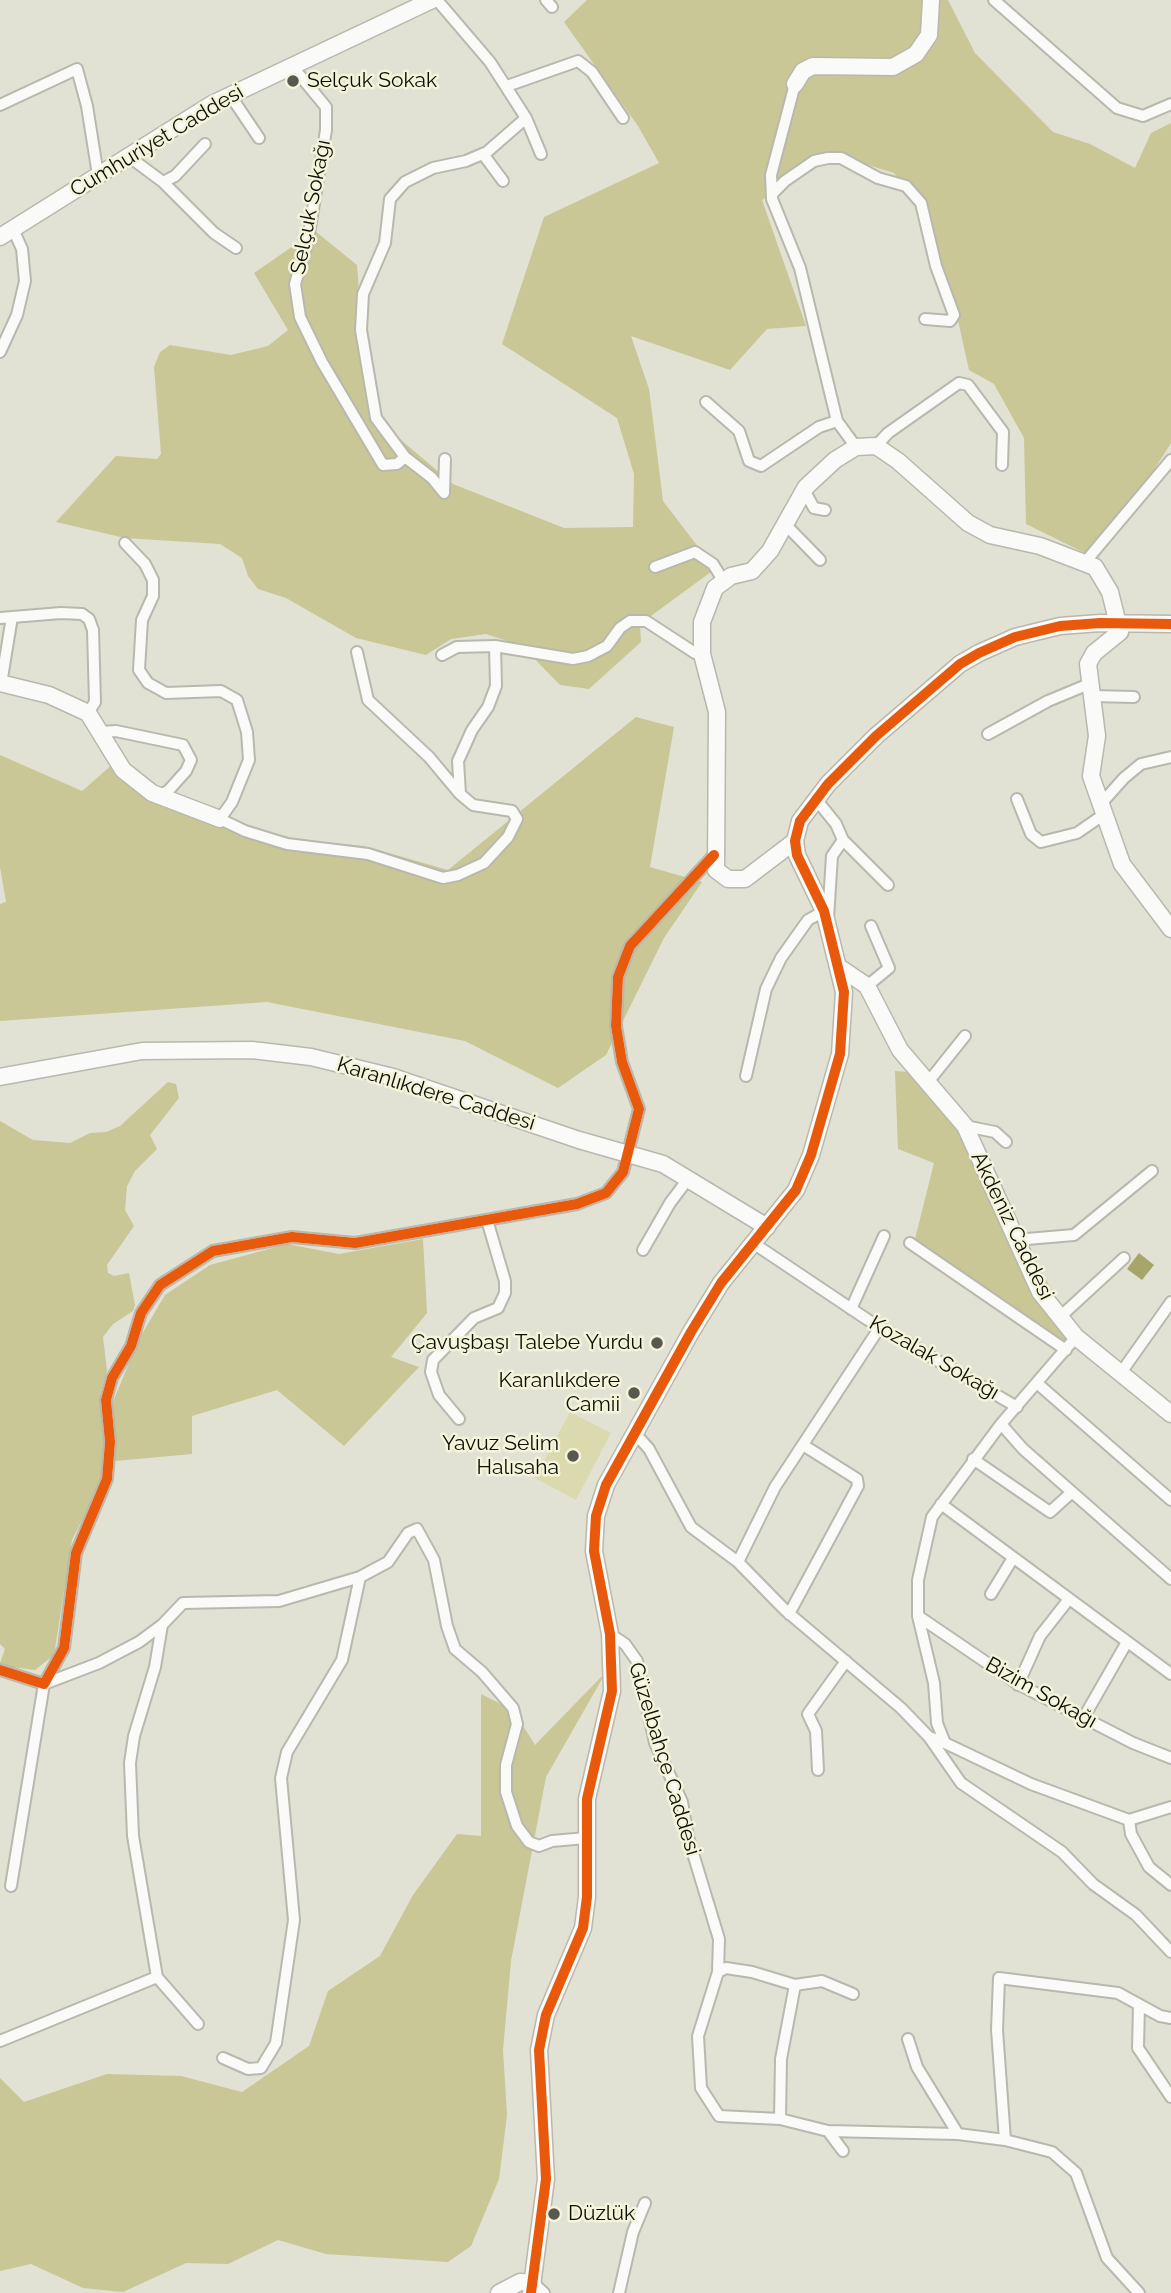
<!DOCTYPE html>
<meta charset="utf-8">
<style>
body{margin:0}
canvas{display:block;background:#e1e1d4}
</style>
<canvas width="1171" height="2293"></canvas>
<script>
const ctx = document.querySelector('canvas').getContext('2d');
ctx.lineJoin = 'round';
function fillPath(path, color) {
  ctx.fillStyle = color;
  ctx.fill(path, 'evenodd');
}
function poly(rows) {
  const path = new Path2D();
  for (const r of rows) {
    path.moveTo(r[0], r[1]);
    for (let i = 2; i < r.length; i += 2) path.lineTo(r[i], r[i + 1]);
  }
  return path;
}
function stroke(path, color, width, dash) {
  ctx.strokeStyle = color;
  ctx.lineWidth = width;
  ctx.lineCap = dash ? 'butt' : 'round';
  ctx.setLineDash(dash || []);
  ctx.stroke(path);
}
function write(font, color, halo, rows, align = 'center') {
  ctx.font = font + ' Raleway,sans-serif';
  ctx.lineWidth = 5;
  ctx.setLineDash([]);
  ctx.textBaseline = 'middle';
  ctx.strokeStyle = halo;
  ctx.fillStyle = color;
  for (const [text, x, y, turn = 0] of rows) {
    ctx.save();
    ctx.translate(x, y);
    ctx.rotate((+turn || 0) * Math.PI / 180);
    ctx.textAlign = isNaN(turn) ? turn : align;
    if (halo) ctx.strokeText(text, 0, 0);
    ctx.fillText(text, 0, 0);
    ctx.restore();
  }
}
const green = poly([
 [570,1412,611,1433,576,1500,535,1478]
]);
const forest = poly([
 [587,0,948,0,975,53,1053,132,1090,144,1135,168,1151,133,1171,123,1171,443,1112,536,1087,554,1026,524,1024,438,994,384,969,370,957,316,918,207,894,173,833,154,762,200,806,326,767,329,730,370,631,336,649,389,663,501,715,569,640,624,641,642,589,689,560,685,522,646,486,634,451,639,426,655,356,638,286,598,258,589,248,576,242,558,220,544,125,538,56,522,116,456,157,459,161,454,154,367,160,352,170,345,231,355,268,346,288,330,254,273,315,231,357,265,368,412,453,484,564,528,633,527,634,474,617,418,502,344,544,217,659,163,638,126,564,22],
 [636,717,674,727,650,867,702,882,664,938,606,1055,558,1088,465,1041,267,1002,0,1021,0,904,6,902,0,867,0,755,82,791,121,757,149,791,269,832,301,840,364,846,448,870],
 [895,1071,923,1073,949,1106,1069,1321,1064,1347,913,1247,934,1163,898,1149],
 [168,1082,176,1084,179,1098,150,1135,157,1149,135,1171,127,1186,125,1210,134,1226,107,1265,108,1273,114,1276,129,1273,135,1305,133,1311,113,1324,103,1337,107,1371,100,1395,104,1426,104,1476,72,1540,54,1655,35,1670,12,1667,0,1663,5,1649,0,1644,0,1121,33,1140,70,1143,90,1133,106,1132,120,1126],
 [423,1239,427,1313,391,1357,419,1367,344,1446,277,1390,192,1416,192,1454,115,1461,112,1404,139,1339,165,1295,210,1265,287,1244,339,1254],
 [606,1672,546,1777,511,1961,503,2050,507,2115,499,2179,471,2246,448,2262,326,2254,278,2240,228,2264,186,2263,123,2292,83,2288,31,2264,0,2271,0,2078,24,2102,107,2074,181,2076,242,2092,309,2046,328,1991,380,1956,413,1895,457,1834,481,1836,481,1694,513,1710,535,1745]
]);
const water = poly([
 [1139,1253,1154,1265,1142,1280,1127,1269]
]);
const street = poly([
 [437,0,490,62,526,118,541,154],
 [546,0,552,7],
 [994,0,1117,108,1143,116,1171,104],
 [292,66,326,107,326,130,308,240,295,284,300,317,322,362,383,465,397,464,405,457,376,418,361,330,363,294,385,243,390,199,405,182,433,168,466,161,487,152,526,118],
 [795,84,771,175,772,199,800,268,837,421,856,447],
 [507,86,578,61,592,72,623,118],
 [230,95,259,138],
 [0,105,77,69,87,106,98,175],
 [483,154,503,181],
 [128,156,163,182,214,233,236,248],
 [163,182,175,176,205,144],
 [772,194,785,181,814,161,828,158,841,158,878,178,906,186,921,203,936,266,954,315,950,321,925,319],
 [0,352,17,315,25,281,22,249,13,229],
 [706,402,739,431,749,461,761,466,819,427,837,421],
 [876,446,888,433,959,383,968,385,1003,432,1002,465],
 [405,457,432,478,444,493,445,459],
 [804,490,814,508,825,510],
 [784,523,820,560],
 [125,543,145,564,153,580,153,596,142,620,139,670,148,683,166,693,221,691,237,700,247,732,249,760,232,802,220,819,245,831,287,844,368,854,443,878,458,875,484,863,508,837,517,819,512,811,473,805,460,794,458,761,472,730,488,707,496,686,495,646],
 [1086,561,1171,460],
 [655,567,695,552,713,564,724,582],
 [0,618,61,613,82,614,89,619,93,630,95,702,88,713],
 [357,652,368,700,429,757,460,794],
 [442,655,457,647,495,646,573,659,588,656,607,646,620,628,630,621,646,621,695,653,702,654],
 [1,684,12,617],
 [1092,696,1134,697],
 [101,732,116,731,183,745,191,760,186,771,168,791,158,796],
 [988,734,1048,701,1089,684],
 [815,798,836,824,843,840,888,885],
 [1017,799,1031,834,1041,842,1077,833,1103,815],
 [1100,805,1124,778,1141,764,1171,757],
 [828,918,832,856,843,840],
 [867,986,889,968,871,926],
 [746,1076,766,989,781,958,808,920,824,911],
 [929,1081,965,1036],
 [965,1126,995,1132,1006,1142],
 [1015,1240,1074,1235,1152,1171],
 [753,1243,868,1320,1017,1407],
 [910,1243,1066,1350],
 [643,1250,670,1203,688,1179],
 [851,1309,884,1236],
 [1060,1317,1124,1258],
 [1076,1337,1001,1424,932,1517,918,1580,918,1616,934,1683,937,1723,945,1743,1031,1784,1129,1820,1131,1834,1149,1867,1171,1885],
 [1120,1374,1171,1302],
 [1038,1384,1171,1500],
 [459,1419,439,1395,431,1372,433,1360,474,1318,498,1308,505,1293,505,1281,487,1220],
 [1001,1424,1023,1449,1171,1579],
 [634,1432,649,1449,691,1527,738,1562,785,1610,901,1708,929,1737,945,1743],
 [973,1459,1050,1512,1071,1493],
 [941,1504,1171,1674],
 [738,1562,775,1487,880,1327],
 [991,1594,1013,1558],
 [789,1614,858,1486,857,1479,803,1445],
 [918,1616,1018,1684,1133,1743,1171,1758],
 [610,1634,625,1644,637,1661,655,1743,682,1802,688,1837,719,1939,718,1972,698,2036,701,2088,719,2116,780,2119,828,2131,958,2134,1005,2140,1052,2152,1076,2173,1107,2258,1139,2293],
 [0,1670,44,1684,64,1648,76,1553,107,1479,110,1442,106,1400,112,1378,131,1346,141,1313,160,1285,213,1251,292,1237,355,1243,577,1204,606,1193,623,1172,639,1109,622,1062,616,1026,618,977,630,946,714,855],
 [1018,1685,1040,1636,1069,1599],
 [1084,1717,1127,1642],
 [929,1737,961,1783,1062,1852,1093,1884,1136,1915,1171,1952],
 [818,1770,816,1731,808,1714,846,1661],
 [1129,1820,1171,1807],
 [11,1886,44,1684,99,1663,139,1642,162,1625,183,1603,279,1601,360,1577,388,1562,408,1533,417,1529,434,1560,447,1626,455,1649,482,1672,513,1708,517,1724,506,1765,506,1792,517,1826,529,1842,539,1846,552,1841,586,1838],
 [718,1972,726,1968,752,1972,795,1985,822,1981,853,1994],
 [157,1977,198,2024],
 [1139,2005,1138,2048,1171,2097],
 [908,2039,917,2067,958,2134],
 [0,2041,157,1977,133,1836,130,1763,134,1736,155,1667,162,1625],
 [223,2058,248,2069,261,2068,276,2043,294,1920,281,1778,287,1752,342,1660,360,1577],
 [780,2119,781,2059,795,1985],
 [828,2131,843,2151],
 [1005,2140,997,2030,999,1978,1118,1993,1160,2016,1171,2018],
 [533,2283,544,2293],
 [619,2293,633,2232,645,2203]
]);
const secondary = poly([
 [795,84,803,71,813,66,893,67,916,54,929,35,931,0],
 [0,237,212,104,432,0],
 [0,683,49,695,88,713,123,770,152,793,220,819],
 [795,841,745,879,728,879,716,870,717,712,702,654,702,622,715,588,731,576,752,571,770,551,806,487,835,460,856,447,876,446,898,461,968,523,990,535,1040,546,1095,567,1110,592,1120,632,1094,653,1088,664,1097,736,1091,776,1122,864,1171,929],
 [839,967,867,986,900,1050,965,1126,1040,1292,1076,1337,1171,1414],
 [0,1077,142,1051,252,1050,311,1057,393,1077,579,1140,663,1164,767,1227],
 [499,2293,520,2282,533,2283],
 [531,2293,546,2179,539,2050,546,2015,583,1928,587,1897,587,1799,612,1691,610,1634,594,1551,596,1516,606,1485,691,1332,721,1283,796,1190,811,1155,840,1054,844,992,824,911,797,855,795,841,800,821,828,784,876,736,960,664,979,653,1015,637,1060,626,1100,623,1171,624]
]);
const cycleway = poly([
 [0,1670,44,1684,64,1648,76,1553,107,1479,110,1442,106,1400,112,1378,131,1346,141,1313,160,1285,213,1251,292,1237,355,1243,577,1204,606,1193,623,1172,639,1109,622,1062,616,1026,618,977,630,946,714,855],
 [531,2293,546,2179,539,2050,546,2015,583,1928,587,1897,587,1799,612,1691,610,1634,594,1551,596,1516,606,1485,691,1332,721,1283,796,1190,811,1155,840,1054,844,992,824,911,797,855,795,841,800,821,828,784,876,736,960,664,979,653,1015,637,1060,626,1100,623,1171,624]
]);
const markers = [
 [293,81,7,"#58584e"],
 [657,1343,7,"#58584e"],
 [634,1393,7,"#58584e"],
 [573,1456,7,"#58584e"],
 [554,2214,7,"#58584e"]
];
const poiNames = [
 ["Selçuk Sokak",307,81,"left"],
 ["Çavuşbaşı Talebe Yurdu",643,1343],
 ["Karanlıkdere",620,1381],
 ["Camii",620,1405],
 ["Yavuz Selim",559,1444],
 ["Halısaha",559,1468],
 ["Düzlük",568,2214,"left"]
];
const streetNames = [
 ["Cumhuriyet Caddesi",157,141,-31],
 ["Selçuk Sokağı",311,207,-79],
 ["Karanlıkdere Caddesi",436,1094,17],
 ["Akdeniz Caddesi",1012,1226,64],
 ["Kozalak Sokağı",934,1358,30],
 ["Bizim Sokağı",1041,1693,29],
 ["Güzelbahçe Caddesi",664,1759,73]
];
fillPath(green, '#dbdaae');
fillPath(forest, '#c8c795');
fillPath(water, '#a6a56a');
stroke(street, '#b8b8ae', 14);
stroke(secondary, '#b8b8ae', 19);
stroke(street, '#fafaf9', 10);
stroke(secondary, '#fafaf9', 16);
stroke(cycleway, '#e8590c', 10);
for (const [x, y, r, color] of markers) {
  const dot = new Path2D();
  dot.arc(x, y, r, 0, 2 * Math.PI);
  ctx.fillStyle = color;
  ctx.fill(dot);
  stroke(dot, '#f4f4db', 2.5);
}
write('21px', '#0e0e06', '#f4f4db', poiNames, 'right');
write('21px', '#0e0e06', '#f4f4db', streetNames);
</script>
